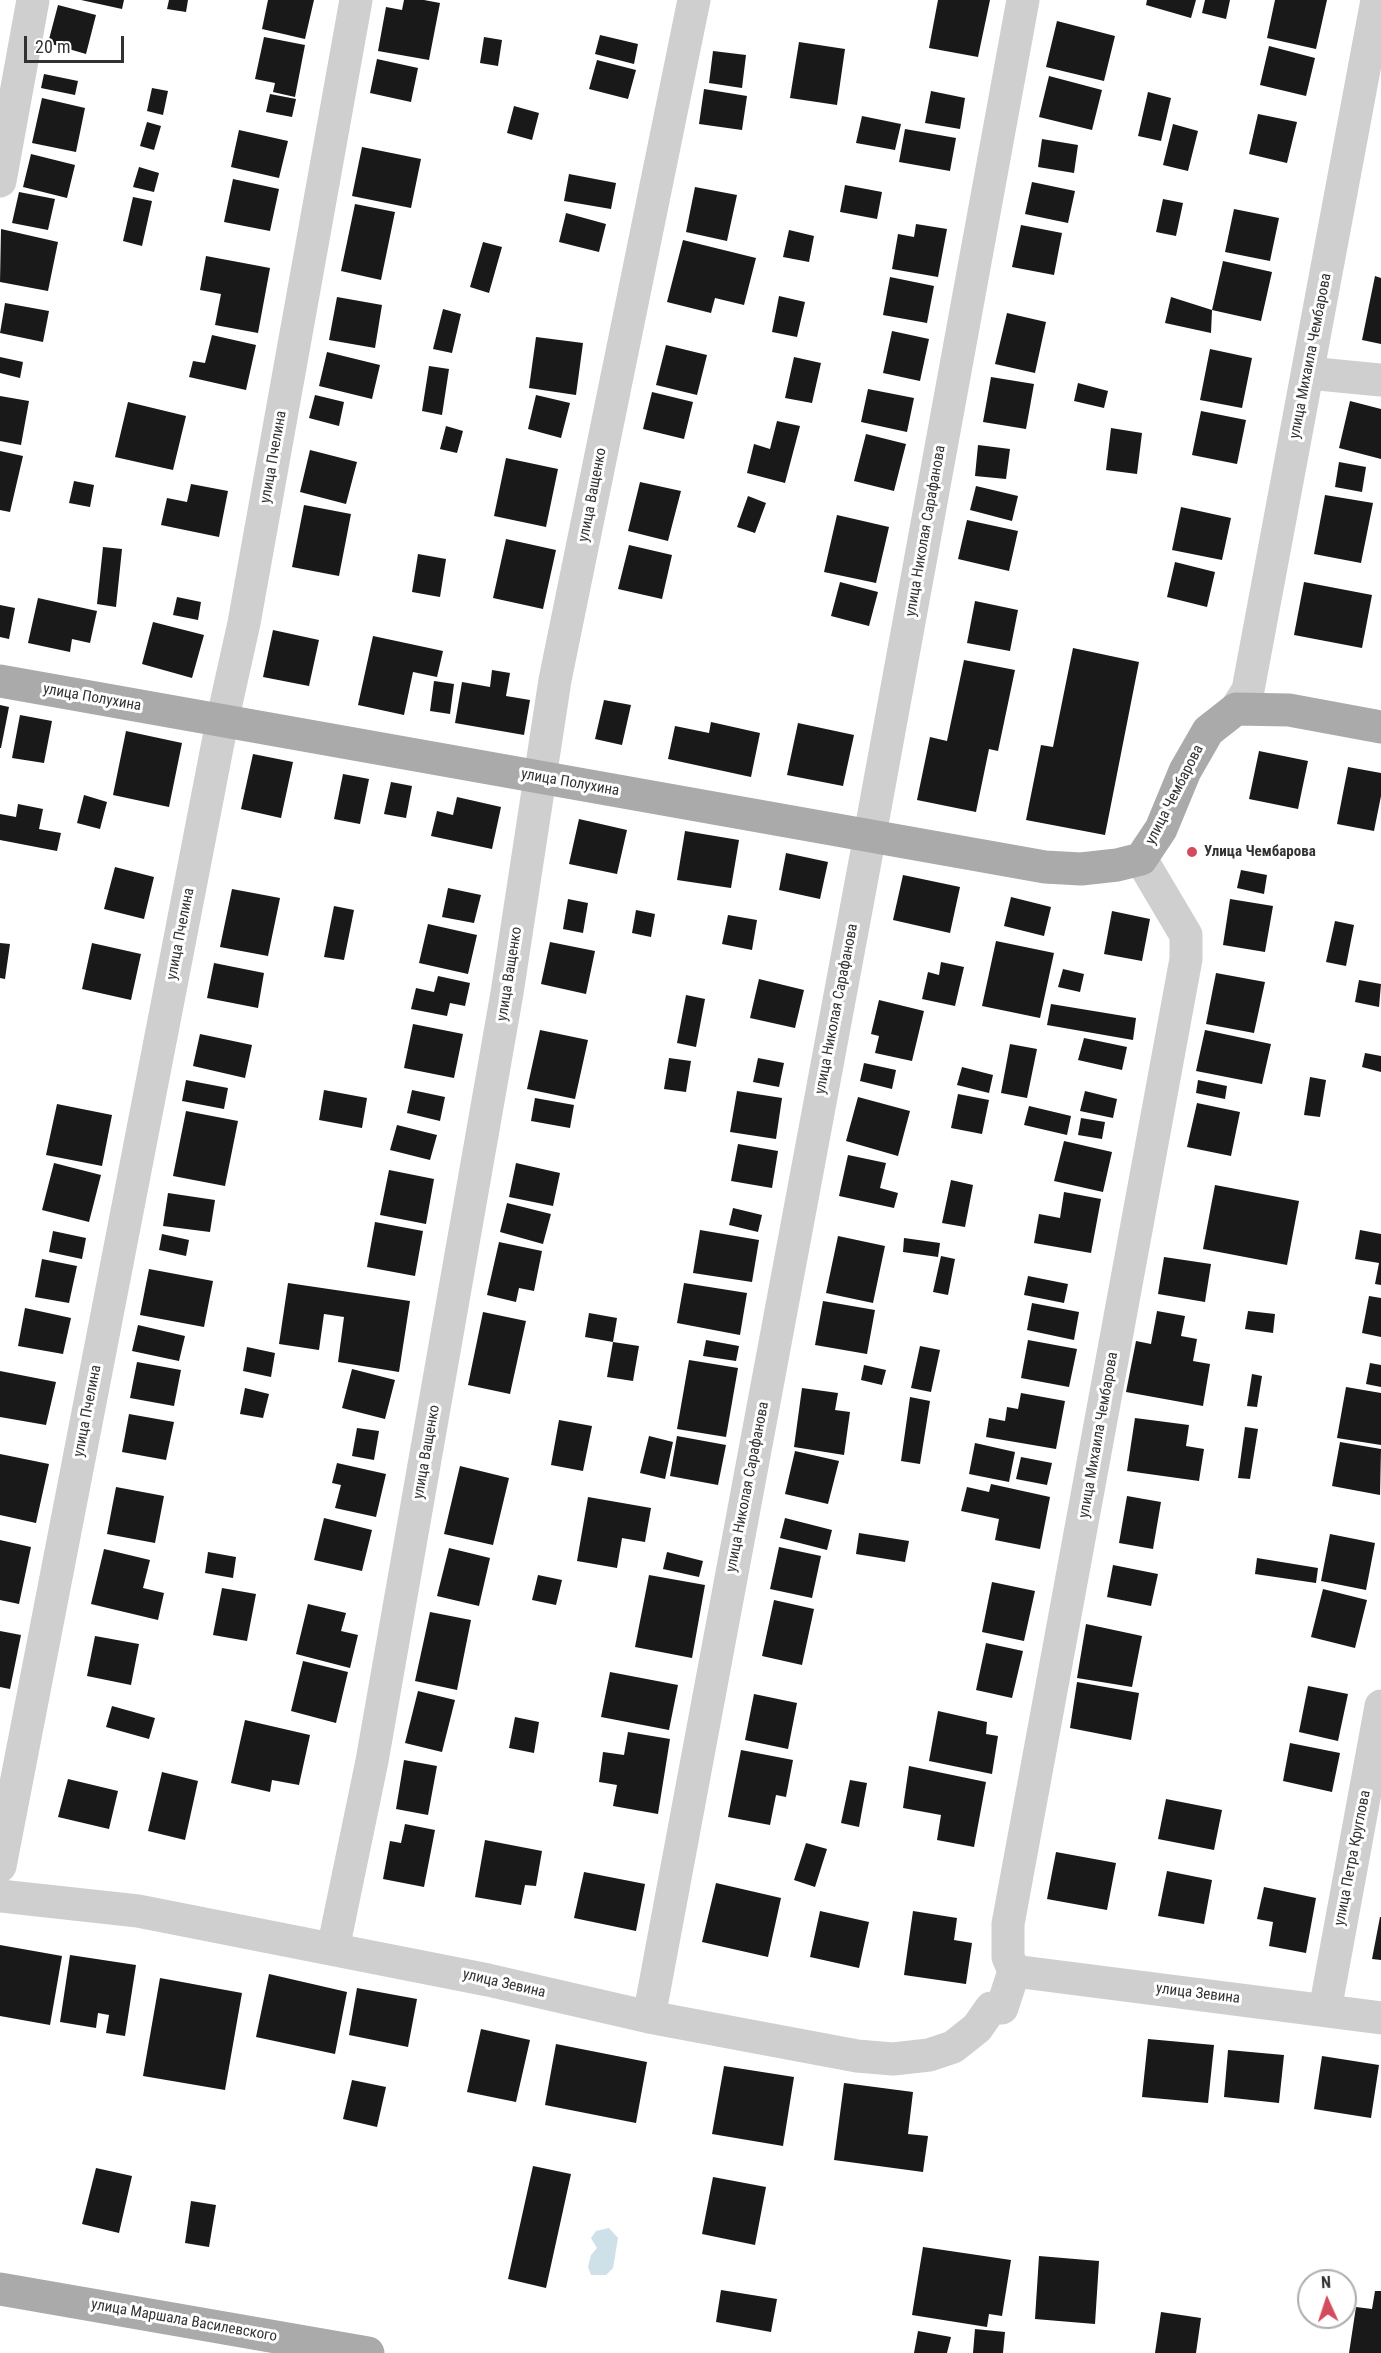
<!DOCTYPE html>
<meta charset="utf-8">
<style>
body{margin:0}
#map{position:relative;width:1381px;height:2353px;overflow:hidden;background:#fff;font-family:"Roboto Condensed",sans-serif}
canvas{display:block}
.north{position:absolute;left:1297px;top:2269px;width:60px;height:60px;box-sizing:border-box;background:#fff;border:2px solid #adadad;border-radius:50%;rotate:357deg;font-size:16px;font-weight:700;line-height:24px;text-align:center;color:#323232}
.north::after{content:'';display:block;margin:auto;width:21px;height:27px;background:#d34b5d;clip-path:polygon(50% 0,100% 100%,50% 72%,0 100%)}
.scale{position:absolute;left:24px;top:36px;width:100px;height:27px;box-sizing:border-box;border:3px solid #323232;border-top:0;padding-left:8px;font-size:18px;line-height:21px;white-space:nowrap;color:#323232;-webkit-text-stroke:4px #fff;paint-order:stroke}
</style>
<div id="map">
<canvas width="1381" height="2353"></canvas>
<div class="north">N</div>
<div class="scale">20 m</div>
</div>
<script>
const ctx = document.querySelector('canvas').getContext('2d');
ctx.lineJoin = 'round';
function fillPath(path, color) {
  ctx.fillStyle = color;
  ctx.fill(path, 'evenodd');
}
function poly(rows) {
  const path = new Path2D();
  for (const r of rows) {
    path.moveTo(r[0], r[1]);
    for (let i = 2; i < r.length; i += 2) path.lineTo(r[i], r[i + 1]);
  }
  return path;
}
function stroke(path, color, width, dash) {
  ctx.strokeStyle = color;
  ctx.lineWidth = width;
  ctx.lineCap = dash ? 'butt' : 'round';
  ctx.setLineDash(dash || []);
  ctx.stroke(path);
}
function write(font, color, halo, rows, align = 'center') {
  ctx.font = font + ' "Roboto Condensed",sans-serif';
  ctx.lineWidth = 6;
  ctx.setLineDash([]);
  ctx.textBaseline = 'middle';
  ctx.strokeStyle = halo;
  ctx.fillStyle = color;
  for (const [text, x, y, turn = 0] of rows) {
    ctx.save();
    ctx.translate(x, y);
    ctx.rotate((+turn || 0) * Math.PI / 180);
    ctx.textAlign = isNaN(turn) ? turn : align;
    if (halo) ctx.strokeText(text, 0, 0);
    ctx.fillText(text, 0, 0);
    ctx.restore();
  }
}
const water = poly([
 [609,2228,618,2238,613,2268,606,2275,591,2275,588,2267,591,2255,597,2248,591,2238,596,2231]
]);
const building = poly([
 [81,0,124,0,122,9],
 [169,0,188,0,186,12,167,9],
 [268,0,314,0,305,39,262,29],
 [404,0,424,0,440,3,429,60,378,51,386,7,402,10],
 [938,0,990,0,978,57,929,48],
 [1147,0,1196,0,1191,18,1146,5],
 [1205,0,1230,0,1226,19,1202,13],
 [1275,0,1327,0,1316,49,1267,38],
 [58,5,96,15,86,54,48,43],
 [1057,21,1115,36,1104,81,1046,67],
 [600,35,638,44,634,64,595,54],
 [264,37,305,45,295,97,273,92,275,83,255,79],
 [484,37,502,40,498,66,480,63],
 [799,42,845,49,837,105,790,98],
 [1269,46,1315,58,1306,96,1260,85],
 [713,51,746,55,742,88,709,83],
 [377,59,418,68,411,102,370,93],
 [597,60,636,70,628,99,589,89],
 [44,74,78,81,75,95,41,88],
 [1049,76,1102,90,1092,130,1039,117],
 [152,88,168,91,163,115,147,111],
 [704,89,747,96,742,130,699,124],
 [931,91,965,98,960,129,925,123],
 [1148,92,1171,98,1161,141,1138,136],
 [270,94,296,99,292,117,266,112],
 [42,98,85,108,76,152,32,143],
 [514,106,539,113,532,140,507,133],
 [1258,114,1297,122,1287,163,1249,154],
 [862,116,901,124,895,150,856,143],
 [147,122,161,126,154,150,140,146],
 [1173,124,1198,131,1188,171,1163,165],
 [905,129,956,138,950,171,899,162],
 [239,130,288,141,279,178,231,167],
 [1042,139,1078,145,1074,173,1038,167],
 [362,147,421,159,411,208,352,196],
 [31,154,75,165,67,198,23,187],
 [139,167,159,173,154,192,133,187],
 [569,174,616,183,611,209,564,201],
 [233,179,279,189,270,231,224,222],
 [1032,182,1075,191,1068,223,1025,214],
 [845,185,882,192,877,219,840,212],
 [695,187,737,195,727,241,686,232],
 [19,192,55,199,48,230,12,223],
 [133,197,152,201,142,246,123,241],
 [1163,199,1183,203,1176,236,1156,232],
 [355,204,395,212,381,280,341,271],
 [1234,209,1279,218,1270,261,1225,252],
 [566,213,606,224,599,252,559,242],
 [916,224,947,229,938,277,892,269,898,234,914,237],
 [1021,225,1062,233,1054,275,1012,267],
 [1,229,58,242,48,291,0,282],
 [789,230,814,236,809,262,783,257],
 [683,240,756,258,744,305,715,298,711,313,667,302],
 [483,242,502,247,489,293,470,287],
 [206,256,270,268,258,333,215,325,221,294,200,290],
 [1223,261,1272,272,1261,321,1212,310],
 [1375,276,1381,278,1381,344,1362,340],
 [890,277,934,286,927,323,883,315],
 [779,296,805,302,797,337,772,332],
 [337,297,382,305,375,348,329,340],
 [1171,297,1212,310,1211,333,1165,323],
 [5,303,49,311,43,342,0,333],
 [443,309,461,314,452,353,433,349],
 [1007,313,1046,322,1035,373,995,364],
 [892,331,929,339,920,381,883,373],
 [212,335,256,345,246,390,189,377,193,361,205,363],
 [536,337,583,343,576,395,529,388],
 [666,345,707,355,697,395,656,385],
 [1210,349,1252,358,1242,408,1200,400],
 [327,352,380,365,372,399,319,386],
 [0,357,23,362,20,378,0,373],
 [794,357,821,363,812,403,785,398],
 [429,366,449,369,442,415,422,411],
 [991,377,1034,384,1026,429,983,422],
 [1078,383,1108,391,1104,408,1074,401],
 [868,389,914,398,907,432,861,422],
 [652,392,693,402,684,439,643,429],
 [315,395,344,402,339,426,309,418],
 [536,395,570,403,561,438,528,429],
 [0,396,29,401,21,445,0,441],
 [1350,401,1381,409,1381,459,1339,448],
 [128,402,186,416,173,470,115,457],
 [1201,411,1246,420,1237,464,1192,455],
 [777,421,800,426,785,483,747,473,754,444,770,449],
 [446,426,463,431,457,453,440,449],
 [1111,428,1142,433,1137,474,1106,470],
 [866,434,906,444,894,491,854,481],
 [978,445,1010,449,1006,479,975,476],
 [310,450,357,462,346,504,300,492],
 [0,451,23,456,10,512,0,510],
 [506,458,558,469,546,527,494,516],
 [1339,462,1366,467,1362,492,1335,487],
 [74,481,94,485,90,507,69,503],
 [640,482,681,491,668,541,628,531],
 [191,484,228,491,219,537,161,525,167,498,187,502],
 [976,486,1018,496,1012,521,970,510],
 [1325,495,1373,503,1361,563,1314,554],
 [748,496,766,503,755,533,737,527],
 [304,505,351,514,339,576,292,567],
 [1181,507,1231,518,1222,560,1172,550],
 [837,515,889,527,876,583,824,572],
 [967,520,1018,531,1009,571,958,559],
 [506,539,556,550,543,609,493,598],
 [629,545,672,555,662,599,618,589],
 [103,547,122,549,116,607,97,604],
 [418,554,446,559,440,597,412,592],
 [1175,562,1215,572,1207,607,1167,597],
 [840,582,878,592,869,626,831,616],
 [1304,582,1372,595,1362,648,1294,635],
 [177,597,201,602,198,620,173,615],
 [38,598,97,611,90,643,72,639,70,652,28,643],
 [975,601,1018,610,1010,651,967,643],
 [0,605,15,608,9,639,0,637],
 [153,622,204,635,192,678,142,664],
 [273,630,319,640,309,686,263,677],
 [373,636,443,651,437,677,413,672,404,715,358,705],
 [1073,648,1139,662,1105,835,1026,820,1041,745,1053,747],
 [964,660,1015,670,998,751,989,749,976,812,917,800,930,737,947,741],
 [492,670,510,673,506,696,530,700,524,735,455,723,462,682,490,687],
 [434,681,454,684,450,714,430,711],
 [604,700,631,705,622,745,595,739],
 [0,705,9,707,1,748,0,748],
 [20,715,52,721,44,763,12,758],
 [711,722,760,733,751,777,668,759,675,726,709,733],
 [798,723,854,735,843,786,787,775],
 [126,731,182,743,169,807,113,795],
 [1259,751,1308,761,1298,809,1249,799],
 [253,754,293,762,281,818,241,809],
 [1348,767,1381,773,1381,796,1374,831,1337,824],
 [343,774,369,779,360,824,334,819],
 [391,782,412,786,406,818,384,814],
 [84,795,107,802,100,829,77,823],
 [457,797,501,807,492,849,431,836,437,811,453,815],
 [18,804,43,809,39,829,61,833,57,851,0,840,0,814,16,817],
 [579,819,627,830,617,874,569,864],
 [685,831,739,840,731,888,677,880],
 [786,853,828,862,820,899,779,890],
 [115,867,154,877,144,919,104,909],
 [1241,870,1267,875,1264,894,1237,888],
 [903,875,960,887,950,933,893,920],
 [448,888,481,895,474,923,442,917],
 [232,889,280,898,268,956,220,947],
 [1011,897,1051,907,1044,936,1004,926],
 [568,899,588,903,583,933,563,929],
 [1230,899,1273,906,1265,952,1223,945],
 [334,906,354,910,344,960,324,957],
 [636,910,655,914,651,937,632,933],
 [1112,911,1150,919,1142,961,1104,954],
 [728,915,757,920,752,950,722,944],
 [1335,921,1354,925,1346,966,1326,962],
 [428,924,477,935,468,974,419,963],
 [996,941,1054,953,1040,1018,982,1006],
 [550,942,595,951,586,994,541,984],
 [0,943,10,944,5,979,0,978],
 [92,943,141,954,131,1000,82,989],
 [941,962,964,967,955,1006,922,999,928,972,939,975],
 [214,963,264,973,258,1008,207,998],
 [1063,969,1084,974,1080,992,1058,987],
 [1216,973,1265,982,1254,1033,1206,1024],
 [438,976,470,983,465,1006,450,1003,447,1016,411,1009,416,988,434,992],
 [759,979,804,990,795,1028,750,1018],
 [1359,980,1381,984,1379,1007,1355,1002],
 [686,995,705,999,696,1047,677,1043],
 [879,1000,924,1011,912,1061,875,1053,879,1036,871,1034],
 [1051,1004,1136,1018,1133,1040,1047,1025],
 [413,1024,463,1034,454,1078,404,1068],
 [540,1030,588,1040,575,1099,527,1089],
 [1205,1030,1271,1044,1262,1084,1196,1071],
 [200,1034,252,1045,245,1078,193,1066],
 [1084,1038,1127,1047,1122,1070,1078,1060],
 [1010,1044,1037,1049,1027,1098,1001,1093],
 [1365,1053,1381,1056,1381,1072,1362,1067],
 [669,1058,691,1061,686,1092,664,1089],
 [758,1058,784,1063,779,1087,753,1082],
 [864,1063,896,1070,892,1089,860,1081],
 [962,1067,993,1075,989,1093,957,1085],
 [1310,1077,1326,1080,1320,1117,1304,1115],
 [186,1080,228,1088,224,1109,182,1101],
 [1198,1080,1227,1086,1225,1099,1196,1093],
 [324,1090,367,1098,362,1128,319,1120],
 [412,1090,445,1097,440,1121,407,1113],
 [737,1091,782,1098,776,1139,730,1132],
 [1085,1091,1117,1099,1113,1118,1080,1111],
 [958,1094,989,1100,982,1134,951,1128],
 [858,1097,910,1111,898,1156,846,1141],
 [535,1098,574,1105,570,1128,531,1121],
 [1197,1103,1240,1112,1231,1156,1187,1147],
 [57,1104,112,1115,102,1166,46,1155],
 [1029,1106,1071,1116,1067,1135,1024,1125],
 [186,1111,238,1121,225,1186,173,1176],
 [1081,1118,1105,1122,1102,1139,1078,1135],
 [397,1125,437,1135,430,1160,390,1150],
 [1064,1141,1112,1152,1103,1192,1054,1181],
 [738,1144,778,1151,772,1188,731,1181],
 [848,1155,886,1163,880,1188,898,1193,894,1208,839,1196],
 [54,1163,101,1175,89,1222,42,1210],
 [516,1163,560,1173,553,1206,509,1197],
 [389,1170,434,1179,426,1224,380,1215],
 [951,1180,973,1185,965,1227,942,1223],
 [1215,1185,1299,1201,1287,1265,1203,1249],
 [1064,1192,1101,1199,1091,1253,1034,1243,1039,1214,1060,1218],
 [168,1193,215,1200,210,1232,163,1226],
 [507,1203,551,1214,543,1244,500,1232],
 [733,1208,762,1215,758,1232,729,1225],
 [375,1222,423,1231,415,1276,367,1267],
 [700,1230,759,1240,752,1282,693,1273],
 [1360,1230,1381,1234,1381,1285,1375,1284,1379,1263,1355,1259],
 [53,1231,86,1238,82,1259,49,1252],
 [162,1234,189,1240,186,1256,159,1250],
 [838,1236,885,1246,873,1303,826,1293],
 [904,1238,940,1243,938,1257,903,1252],
 [499,1242,542,1251,534,1291,519,1288,516,1302,487,1295],
 [941,1256,955,1259,948,1295,933,1292],
 [1164,1257,1211,1264,1205,1302,1158,1294],
 [42,1259,77,1266,69,1303,35,1297],
 [149,1269,213,1281,204,1327,140,1315],
 [1028,1276,1068,1284,1064,1303,1024,1295],
 [288,1283,410,1301,399,1372,338,1362,344,1317,324,1314,319,1350,279,1344],
 [684,1283,747,1293,740,1335,677,1323],
 [1369,1296,1381,1298,1381,1337,1362,1333],
 [823,1301,875,1310,867,1354,815,1345],
 [1032,1303,1079,1312,1074,1340,1027,1330],
 [25,1308,71,1318,63,1354,18,1346],
 [1157,1311,1185,1316,1181,1336,1197,1339,1193,1361,1210,1364,1203,1406,1126,1392,1136,1341,1151,1344],
 [1248,1311,1275,1314,1273,1333,1245,1329],
 [483,1312,526,1321,510,1394,468,1385],
 [589,1313,617,1318,613,1342,585,1337],
 [138,1325,185,1336,179,1361,132,1351],
 [706,1340,739,1346,736,1361,703,1356],
 [1028,1340,1077,1349,1069,1387,1021,1378],
 [613,1342,639,1346,633,1381,607,1377],
 [920,1346,940,1350,931,1392,911,1388],
 [247,1347,275,1353,271,1377,243,1371],
 [689,1360,738,1368,726,1437,677,1429],
 [137,1362,181,1370,174,1406,130,1398],
 [1370,1363,1381,1365,1381,1387,1366,1384],
 [864,1365,886,1370,882,1385,861,1380],
 [352,1369,395,1380,385,1419,342,1408],
 [0,1371,56,1382,46,1425,0,1417],
 [1252,1374,1262,1376,1257,1407,1247,1406],
 [1346,1387,1381,1393,1381,1445,1337,1438],
 [245,1388,269,1394,263,1418,240,1414],
 [802,1388,838,1393,835,1410,850,1412,844,1455,794,1447],
 [1021,1393,1065,1401,1056,1449,986,1437,989,1418,1005,1421,1007,1407,1018,1409],
 [910,1397,930,1401,920,1464,901,1461],
 [129,1414,174,1422,166,1460,122,1452],
 [1135,1418,1189,1425,1186,1446,1204,1449,1199,1481,1127,1471],
 [559,1420,592,1426,583,1471,551,1465],
 [1245,1427,1258,1429,1250,1479,1238,1478],
 [357,1428,379,1431,374,1460,352,1456],
 [649,1436,673,1442,665,1479,640,1473],
 [677,1436,726,1445,718,1485,670,1476],
 [1340,1442,1381,1449,1380,1495,1332,1486],
 [975,1443,1015,1452,1009,1482,969,1474],
 [795,1451,839,1461,828,1504,785,1494],
 [0,1454,49,1464,36,1523,0,1515],
 [1021,1457,1052,1463,1047,1485,1016,1479],
 [337,1463,386,1474,376,1517,335,1508,341,1485,332,1483],
 [460,1466,509,1478,493,1545,444,1534],
 [991,1484,1050,1497,1040,1549,995,1540,999,1519,961,1511,967,1487,989,1492],
 [116,1487,164,1496,155,1543,107,1534],
 [1127,1496,1161,1502,1153,1549,1119,1543],
 [588,1497,651,1508,645,1542,622,1538,617,1568,577,1561],
 [324,1518,372,1530,362,1571,314,1560],
 [785,1518,832,1530,827,1550,780,1538],
 [859,1533,909,1541,905,1562,856,1554],
 [1330,1534,1375,1543,1366,1590,1321,1581],
 [0,1540,31,1547,19,1604,0,1600],
 [779,1547,821,1556,812,1598,770,1589],
 [449,1548,490,1558,479,1606,437,1596],
 [104,1549,150,1560,143,1588,164,1593,158,1620,91,1604],
 [208,1552,236,1557,233,1578,205,1573],
 [667,1552,703,1561,699,1577,663,1569],
 [1257,1558,1318,1568,1316,1583,1255,1574],
 [1113,1565,1158,1574,1151,1606,1107,1597],
 [538,1575,562,1580,556,1605,532,1600],
 [649,1575,705,1585,692,1658,635,1647],
 [992,1582,1035,1591,1024,1641,982,1632],
 [222,1588,256,1594,247,1641,213,1635],
 [1323,1589,1367,1600,1355,1648,1311,1637],
 [774,1600,814,1609,802,1665,762,1656],
 [308,1604,346,1613,341,1631,358,1635,350,1668,296,1654],
 [430,1612,471,1620,457,1690,415,1681],
 [1086,1624,1142,1636,1132,1687,1077,1678],
 [0,1631,21,1635,10,1689,0,1687],
 [95,1636,139,1644,131,1685,87,1676],
 [986,1643,1023,1651,1012,1698,976,1690],
 [303,1661,348,1672,336,1723,291,1711],
 [610,1672,678,1685,669,1730,601,1717],
 [1077,1682,1139,1693,1131,1740,1070,1728],
 [1308,1686,1348,1694,1338,1741,1299,1732],
 [418,1691,455,1700,442,1752,405,1743],
 [754,1694,797,1703,788,1749,745,1740],
 [112,1706,155,1718,149,1739,106,1727],
 [938,1711,987,1722,986,1734,998,1736,992,1774,929,1761],
 [515,1717,539,1722,534,1753,509,1748],
 [245,1720,310,1735,299,1785,272,1780,270,1792,231,1783],
 [628,1732,670,1739,658,1814,613,1806,617,1785,599,1782,603,1752,624,1755],
 [1290,1743,1340,1753,1332,1792,1283,1781],
 [741,1750,793,1760,786,1797,776,1795,770,1825,728,1817],
 [404,1760,437,1766,428,1815,396,1809],
 [909,1766,986,1782,974,1847,937,1840,941,1815,903,1808],
 [162,1772,198,1781,185,1840,148,1831],
 [68,1779,118,1791,109,1829,58,1817],
 [850,1780,867,1783,859,1827,841,1823],
 [1166,1799,1222,1810,1214,1850,1158,1839],
 [405,1824,435,1830,424,1887,383,1879,390,1841,401,1843],
 [485,1840,542,1851,536,1886,525,1885,521,1905,475,1897],
 [806,1843,827,1849,815,1887,794,1880],
 [1056,1852,1116,1863,1107,1910,1047,1899],
 [1167,1871,1212,1880,1204,1924,1158,1916],
 [584,1872,645,1884,636,1931,574,1918],
 [716,1883,781,1898,768,1957,702,1942],
 [1264,1887,1316,1898,1306,1953,1269,1946,1273,1922,1257,1919],
 [820,1911,869,1922,859,1968,810,1957],
 [913,1911,957,1918,954,1940,972,1943,966,1984,904,1975],
 [1380,1917,1381,1917,1381,1960,1372,1959],
 [0,1945,62,1956,50,2025,0,2016],
 [70,1955,136,1965,125,2036,106,2033,109,2015,98,2013,96,2028,60,2022],
 [269,1974,347,1992,335,2054,256,2037],
 [160,1978,242,1993,225,2090,143,2076],
 [357,1988,417,1999,408,2047,349,2035],
 [481,2029,530,2040,516,2102,467,2092],
 [1148,2039,1214,2045,1208,2103,1142,2097],
 [556,2044,647,2062,636,2123,545,2105],
 [1228,2050,1284,2055,1279,2103,1224,2097],
 [1322,2056,1379,2065,1371,2118,1314,2109],
 [724,2066,794,2077,783,2146,712,2134],
 [352,2080,386,2087,377,2127,343,2119],
 [844,2083,913,2092,908,2134,928,2136,923,2172,834,2160],
 [533,2166,571,2174,546,2288,508,2279],
 [96,2168,132,2176,119,2233,82,2224],
 [713,2177,766,2187,755,2245,702,2234],
 [191,2201,216,2205,209,2247,185,2243],
 [923,2247,1011,2260,1002,2316,989,2314,987,2327,912,2315],
 [1039,2256,1099,2261,1095,2324,1035,2319],
 [721,2290,777,2299,771,2332,716,2322],
 [1375,2291,1381,2291,1381,2353,1349,2353,1356,2307,1372,2309],
 [1161,2312,1201,2318,1196,2353,1155,2353],
 [975,2329,1005,2332,1003,2353,973,2353],
 [918,2331,951,2337,947,2353,914,2353]
]);
const minor = poly([
 [0,181,33,0],
 [1308,373,1381,380],
 [1236,709,1248,690,1377,0],
 [0,1866,222,722,244,623,356,0],
 [0,1896,138,1911,488,1980,649,2017,857,2056,893,2059,929,2055,953,2047,977,2028,991,2008,1002,2008,1014,1971,1008,1957,1008,1924,1186,959,1186,935,1141,859],
 [333,1949,372,1761,507,993,555,680,694,0],
 [1014,1971,1381,2018],
 [1325,2010,1381,1706],
 [649,2017,870,835,1023,0]
]);
const major = poly([
 [0,681,1045,867,1081,869,1117,865,1141,859,1161,829,1185,771,1208,731,1236,709,1289,710,1381,727],
 [0,2289,368,2353]
]);
const markers = [
 [1192,852,6,"#d34b5d"]
];
const streetNames = [
 ["улица Михаила Чембарова",1311,356,-79],
 ["улица Пчелина",274,457,-80],
 ["улица Ващенко",593,495,-79],
 ["улица Николая Сарафанова",926,531,-80],
 ["улица Полухина",92,698,10],
 ["улица Полухина",570,783,10],
 ["улица Чембарова",1175,795,-63],
 ["улица Пчелина",181,934,-79],
 ["улица Ващенко",510,974,-81],
 ["улица Николая Сарафанова",837,1009,-79],
 ["улица Пчелина",88,1411,-79],
 ["улица Михаила Чембарова",1099,1435,-80],
 ["улица Ващенко",427,1452,-80],
 ["улица Николая Сарафанова",748,1487,-79],
 ["улица Петра Круглова",1353,1858,-79],
 ["улица Зевина",504,1984,13],
 ["улица Зевина",1198,1994,7],
 ["улица Маршала Василевского",184,2321,10]
];
const poiNames = [
 ["Улица Чембарова",1204,852]
];
fillPath(water, '#cee0e8');
fillPath(building, '#191919');
stroke(minor, '#cfcfcf', 33);
stroke(major, '#aaa', 33);
for (const [x, y, r, color] of markers) {
  const dot = new Path2D();
  dot.arc(x, y, r, 0, 2 * Math.PI);
  ctx.fillStyle = color;
  ctx.fill(dot);
  stroke(dot, '#fff', 2);
}
write('15px', '#323232', '#fff', streetNames);
write('bold 15px', '#323232', '#fff', poiNames, 'left');
</script>
